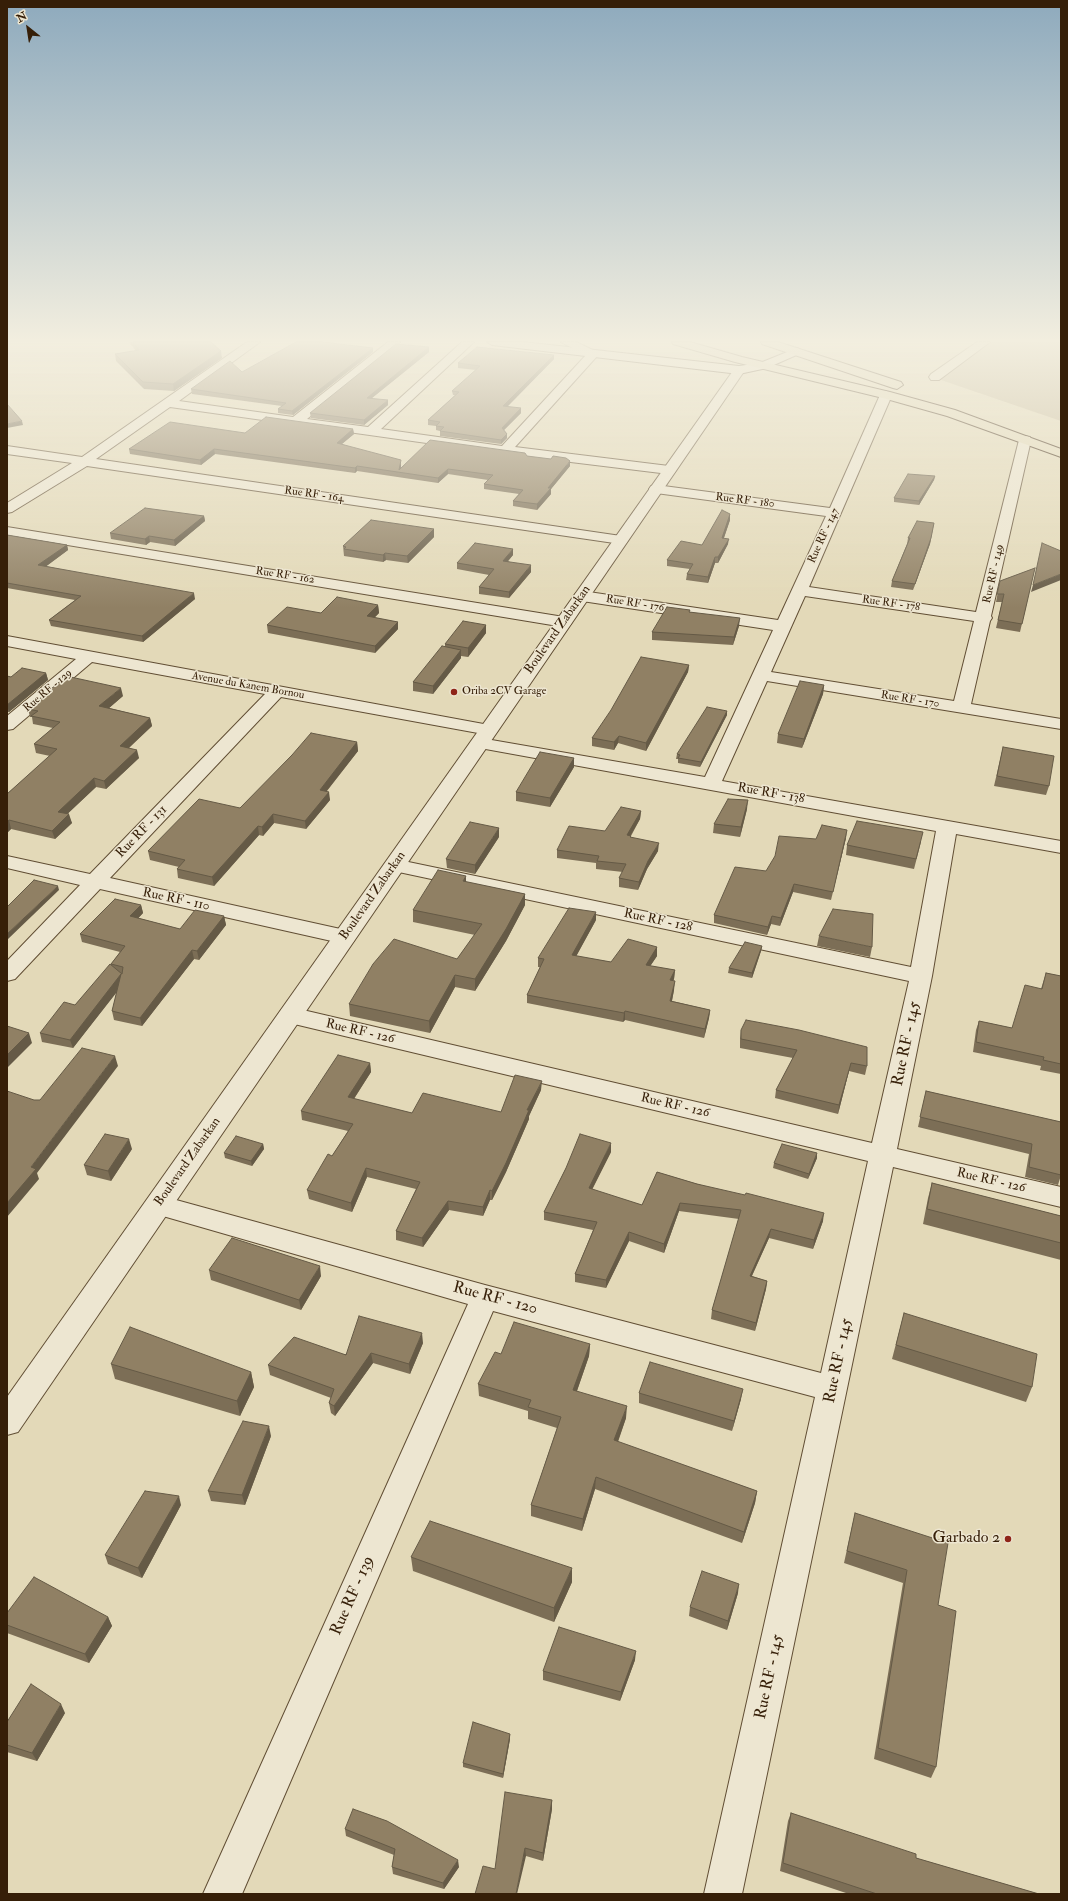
<!DOCTYPE html>
<style>
body{margin:0}
#map{position:relative;width:1068px;height:1901px;overflow:hidden;background:#e3d9b8;font-family:"IM FELL Double Pica",serif}
canvas{display:block}
.frame{position:absolute;inset:0;border:8px solid #361f08;pointer-events:none}
.north{position:absolute;left:8px;top:8px;width:40px;height:40px;-webkit-text-stroke:3px #ede6d1;paint-order:stroke;rotate:330deg;font-size:11px;font-weight:700;line-height:16px;text-align:center;color:#361f08}
.north::after{content:'';display:block;margin:auto;width:14px;height:18px;background:#361f08;clip-path:polygon(50% 0,100% 100%,50% 72%,0 100%)}
</style>
<div id="map">
<canvas width="1068" height="1901"></canvas>
<div class="frame"></div>
<div class="north">N</div>
</div>
<script>
const ctx = document.querySelector('canvas').getContext('2d');
ctx.lineJoin = 'round';
function fillPath(path, color) {
  ctx.fillStyle = color;
  ctx.fill(path, 'evenodd');
}
function poly(rows) {
  const path = new Path2D();
  for (const r of rows) {
    path.moveTo(r[0], r[1]);
    for (let i = 2; i < r.length; i += 2) path.lineTo(r[i], r[i + 1]);
  }
  return path;
}
function stroke(path, color, width, dash) {
  ctx.strokeStyle = color;
  ctx.lineWidth = width;
  ctx.lineCap = dash ? 'butt' : 'round';
  ctx.setLineDash(dash || []);
  ctx.stroke(path);
}
function write(font, color, halo, rows, align = 'center') {
  ctx.font = font + ' "IM FELL Double Pica",serif';
  ctx.lineWidth = 3;
  ctx.setLineDash([]);
  ctx.textBaseline = 'middle';
  ctx.strokeStyle = halo;
  ctx.fillStyle = color;
  for (const [text, x, y, turn = 0] of rows) {
    ctx.save();
    ctx.translate(x, y);
    ctx.rotate((+turn || 0) * Math.PI / 180);
    ctx.textAlign = isNaN(turn) ? turn : align;
    if (halo) ctx.strokeText(text, 0, 0);
    ctx.fillText(text, 0, 0);
    ctx.restore();
  }
}
const green = poly([
 [991,342,1061,342,1061,421,938,379]
]);
const minor = poly([
 [247,342,260,342,179,401,293,417,388,342,400,342,307,419,368,427,462,342,474,342,381,429,502,446,586,355,561,342,576,342,597,352,599,354,515,447,669,466,674,467,676,470,674,473,669,474,505,454,170,407,96,459,621,536,626,537,628,540,626,543,621,544,87,466,12,512,7,513,7,503,72,463,7,454,7,446,82,457,247,342],
 [977,342,990,342,939,380,931,380,929,377,931,374,977,342],
 [886,391,892,395,809,587,976,612,1019,440,1020,437,1025,436,1030,437,1031,440,991,616,992,618,990,621,971,704,1061,719,1061,729,767,681,722,781,1061,841,1061,853,956,834,932,976,897,1149,1061,1187,1061,1207,893,1167,742,1894,704,1894,815,1397,493,1311,242,1894,203,1894,468,1304,149,1212,145,1205,149,1198,158,1195,485,1285,821,1373,868,1161,290,1023,282,1021,278,1015,282,1009,290,1007,872,1143,909,981,394,871,387,869,384,865,387,861,394,859,911,967,936,831,480,748,474,747,471,743,474,739,480,738,705,777,773,630,582,601,576,599,574,596,576,593,582,591,778,620,826,516,656,493,651,492,649,489,651,486,656,485,830,508,880,395,886,391],
 [805,596,974,621,954,701,771,672,805,596],
 [7,527,564,617,570,619,572,622,570,625,564,627,7,535,7,527],
 [7,636,489,725,495,726,498,730,495,734,489,735,281,697,110,878,345,930,353,932,356,937,353,942,345,944,100,889,15,979,7,981,7,961,80,885,7,868,7,856,90,874,265,694,92,662,13,729,7,730,7,716,76,659,7,646,7,636]
]);
const tertiary = poly([
 [739,366,745,370,18,1432,7,1435,7,1397,735,368,739,366]
]);
const secondary = poly([
 [487,342,523,342,739,366,760,363,797,348,803,351,801,353,767,368,739,374,492,345,487,342]
]);
const primary = poly([
 [672,342,690,342,742,357,890,392,955,410,1061,449,1061,457,947,416,883,398,735,362,673,344,672,342],
 [761,342,778,342,901,382,903,385,897,389,893,388,762,344,761,342]
]);
const wall = poly([
 [129,342,211,342,222,358,174,391,144,389,116,361,115,354,136,351],
 [429,347,429,352,372,398,388,405,364,425,311,418,310,413],
 [373,348,373,352,293,415,278,413,278,409,282,406,192,394,191,389,242,372],
 [554,359,507,407,521,408,521,413,504,430,507,434,507,438,501,444,440,436,440,431,436,430,436,426,428,425,428,420,455,395,453,395,452,391,476,370,458,368,458,363],
 [353,429,354,434,342,444,401,465,401,468,527,456,570,466,551,489,551,494,537,510,513,506,513,501,519,494,484,489,484,484,488,480,448,474,438,483,357,471,355,473,215,454,201,465,130,454,129,449,245,433],
 [935,476,934,480,919,505,894,502,894,498],
 [730,514,730,520,724,538,728,544,718,563,715,563,708,583,686,580,687,574,690,569,667,566,667,560,702,545],
 [204,516,205,521,175,546,150,542,146,545,111,539,110,533],
 [934,523,930,544,913,590,891,587,892,581,907,544,908,538],
 [7,535,67,545,68,550,46,566,195,599,143,642,51,626,49,620,75,600,7,588],
 [434,537,408,563,386,560,383,562,344,556,343,546],
 [513,555,508,561,531,572,509,598,479,594,479,587,489,575,457,569,457,563],
 [1035,568,1020,632,996,628,1002,602,996,602,1000,581],
 [378,605,379,613,374,618,398,622,398,629,375,653,268,633,267,625,321,613],
 [690,612,739,626,733,645,652,640,652,632],
 [486,625,486,633,468,657,461,656,461,658,433,694,413,691,413,682,445,647,445,644],
 [689,665,688,672,646,751,618,743,614,750,592,746,592,738],
 [46,673,48,680,9,712,7,712,7,676,11,677],
 [824,685,823,694,802,748,777,743,778,734],
 [123,696,109,708,150,718,152,726,129,748,139,758,106,789,96,787,67,814,72,823,55,839,11,829,7,833,7,794,50,756,36,753,34,744,53,728,33,724,32,717,30,717,28,709],
 [727,711,727,715,700,767,678,763,678,759,676,759,677,754],
 [357,742,358,751,327,791,330,800,306,829,274,823,263,836,259,835,214,886,178,878,177,869,179,867,150,860,148,851,240,808],
 [1003,747,1049,786,1046,795,994,786],
 [574,758,574,767,550,807,516,801,516,792],
 [747,809,740,837,713,833,714,824],
 [641,811,640,819,631,836,631,837,658,851,647,869,638,890,619,887,619,878,623,872,596,869,596,863,557,858,557,850,605,831],
 [499,837,475,874,447,868,446,859],
 [846,838,831,900,793,892,780,926,771,924,767,935,714,923,714,915,766,871,816,839],
 [921,842,914,869,846,855,847,845],
 [466,882,525,894,525,905,506,941,475,991,455,987,430,1033,350,1016,349,1004,457,959,475,935,413,922,413,910],
 [141,905,143,913,138,918,180,929,224,916,226,925,199,960,194,959,142,1026,114,1020,112,1011,117,991,73,1048,42,1042,40,1033,75,1005,111,965,111,964,120,952,82,942,80,934],
 [596,920,576,956,611,962,657,947,657,956,650,966,675,970,674,979,673,981,674,990,672,1001,710,1010,709,1018,704,1038,625,1020,623,1022,527,1003,527,995,540,967,538,967,538,958],
 [819,936,872,947,870,957,817,946],
 [762,946,761,951,752,978,728,973,729,968],
 [1046,973,1061,976,1061,1074,1040,1070,1041,1066,973,1052,976,1030,979,1021,1012,1028,1041,989],
 [741,1030,867,1066,865,1075,849,1071,838,1114,775,1098,776,1090,793,1058,740,1048,740,1039],
 [370,1063,371,1072,354,1099,412,1113,501,1112,541,1090,529,1116,529,1119,506,1172,492,1200,490,1200,483,1216,449,1210,423,1247,396,1240,396,1231,416,1189,367,1177,352,1212,309,1199,307,1190,332,1156,348,1131,302,1120,301,1111],
 [926,1091,1061,1122,1061,1175,1058,1185,1025,1177,1029,1154,918,1127],
 [263,1144,264,1149,252,1166,225,1158,224,1153],
 [132,1149,111,1181,87,1175,84,1165],
 [611,1152,592,1190,642,1205,657,1172,823,1221,813,1249,769,1238,752,1276,767,1281,766,1289,755,1331,711,1319,712,1310,739,1219,679,1211,664,1253,629,1241,606,1288,575,1282,575,1274,593,1230,544,1220,544,1212,566,1168],
 [817,1158,808,1179,773,1168,774,1163],
 [932,1183,1061,1216,1061,1260,923,1224,928,1198],
 [209,1270,321,1276,301,1310,211,1280],
 [904,1313,1032,1387,1026,1402,892,1359],
 [423,1343,410,1374,373,1363,335,1416,331,1413,329,1403,331,1398,270,1375,268,1365],
 [590,1344,589,1356,577,1391,626,1418,618,1442,757,1491,755,1503,742,1543,595,1489,582,1531,531,1516,531,1505,557,1428,528,1419,528,1411,479,1396,478,1384,501,1354],
 [111,1364,251,1372,254,1387,240,1416,115,1379],
 [639,1393,741,1399,732,1431,639,1403],
 [271,1436,245,1505,211,1501,208,1491],
 [181,1505,142,1578,108,1564,105,1555],
 [855,1513,938,1605,936,1767,931,1778,874,1759,903,1583,844,1563],
 [411,1557,572,1582,554,1622,413,1571],
 [738,1593,727,1630,689,1616,690,1607],
 [7,1613,108,1617,112,1626,89,1663,7,1633],
 [635,1660,620,1701,543,1680,543,1671],
 [65,1713,37,1761,7,1752,7,1722],
 [510,1734,510,1739,503,1778,463,1767,463,1763],
 [552,1800,552,1809,543,1861,526,1856,495,1869],
 [791,1813,916,1858,1039,1894,849,1894,780,1871,788,1821],
 [345,1829,459,1867,444,1889,393,1874,392,1867,394,1855,346,1836]
]);
const shadedWall = poly([
 [429,347,429,352,367,402,367,398],
 [373,348,373,352,293,415,292,411],
 [221,351,222,358,174,391,173,384],
 [554,355,554,359,503,411,503,406],
 [388,400,388,405,364,425,364,420],
 [521,408,521,413,502,432,502,428],
 [22,421,23,425,7,428,7,424],
 [353,429,354,434,337,448,337,443],
 [507,434,507,438,501,444,501,440],
 [214,449,215,454,201,465,200,460],
 [401,460,401,465,400,472,399,470],
 [570,461,570,466,551,489,551,494,537,510,537,504,548,488],
 [357,466,357,471,355,473,355,468],
 [448,469,448,474,438,483,438,478],
 [935,476,934,480,919,505,919,501],
 [730,514,730,520,722,543,722,538],
 [204,516,205,521,175,546,174,540],
 [434,529,434,537,408,563,407,556],
 [149,536,150,542,146,545,145,539],
 [931,538,930,544,913,590,915,584],
 [729,539,728,544,718,563,718,557],
 [67,545,68,550,40,571,38,565],
 [513,549,513,555,503,567,503,561],
 [385,553,386,560,383,562,383,555],
 [715,557,715,563,708,583,708,577],
 [531,565,531,572,509,598,509,592],
 [1061,574,1061,580,1031,592,1033,585],
 [194,593,195,599,143,642,142,636],
 [378,605,379,613,368,624,367,616],
 [740,618,739,626,733,645,734,637],
 [398,622,398,629,375,653,375,646],
 [486,625,486,633,468,657,468,648],
 [461,650,461,658,433,694,433,686],
 [689,665,688,672,646,751,646,743],
 [46,673,48,680,9,712,7,705],
 [824,685,823,694,802,748,804,739],
 [121,688,123,696,101,715,99,706],
 [727,711,727,715,700,767,701,762],
 [150,718,152,726,122,754,120,746],
 [619,736,618,743,614,750,614,742],
 [357,742,358,751,321,798,320,790],
 [137,750,139,758,106,789,104,781],
 [574,758,574,767,550,807,550,798],
 [94,778,96,787,60,821,58,812],
 [329,792,330,800,306,829,305,821],
 [748,800,747,809,740,837,741,827],
 [641,811,640,819,626,843,627,835],
 [69,814,72,823,55,839,52,831],
 [273,814,274,823,263,836,262,827],
 [9,820,11,829,7,833,7,822],
 [258,826,259,835,214,886,212,877],
 [499,828,499,837,475,874,475,865],
 [847,830,846,838,831,900,833,892],
 [659,843,658,851,647,869,638,890,639,882,648,861],
 [466,876,466,888,463,881],
 [794,884,793,892,780,926,781,918],
 [58,886,59,890,7,940,7,934],
 [525,894,525,905,506,941,475,991,475,979],
 [141,905,143,913,132,925,130,916],
 [596,912,596,920,572,964,572,955],
 [224,916,226,925,199,960,197,951],
 [772,916,771,924,767,935,768,927],
 [762,946,761,951,752,978,752,973],
 [657,947,657,956,645,974,646,965],
 [192,950,194,959,142,1026,140,1018],
 [675,970,674,979,669,989,670,980],
 [121,974,124,983,73,1048,70,1040],
 [455,975,455,987,430,1033,429,1021],
 [675,981,674,990,670,1010,670,1001],
 [710,1010,709,1018,704,1038,705,1029],
 [625,1011,625,1020,623,1022,624,1013],
 [29,1033,32,1043,7,1068,7,1055],
 [115,1056,118,1066,37,1173,39,1179,7,1217,7,1203,31,1167],
 [370,1063,371,1072,349,1106,348,1097],
 [851,1063,849,1071,838,1114,839,1105],
 [542,1081,541,1090,529,1116,529,1119,506,1172,492,1200,492,1191,527,1110],
 [129,1139,132,1149,111,1181,108,1171],
 [611,1143,611,1152,588,1197,589,1188],
 [263,1144,264,1149,252,1166,251,1161],
 [817,1153,817,1158,808,1179,809,1174],
 [366,1168,367,1177,352,1212,351,1203],
 [490,1190,490,1200,483,1216,483,1207],
 [448,1201,449,1210,423,1247,422,1238],
 [680,1203,679,1211,664,1253,664,1244],
 [824,1213,823,1221,813,1249,814,1240],
 [771,1229,769,1238,748,1284,750,1276],
 [629,1232,629,1241,606,1288,606,1280],
 [320,1266,321,1276,301,1310,299,1300],
 [767,1281,766,1289,755,1331,756,1323],
 [422,1333,423,1343,410,1374,409,1364],
 [590,1344,589,1356,573,1402,573,1390],
 [371,1353,373,1363,335,1416,334,1406],
 [251,1372,254,1387,240,1416,237,1401],
 [743,1389,741,1399,732,1431,734,1421],
 [627,1406,626,1418,614,1452,614,1440],
 [269,1426,271,1436,245,1505,242,1495],
 [596,1477,595,1489,582,1531,583,1519],
 [757,1491,755,1503,742,1543,744,1532],
 [179,1496,181,1505,142,1578,138,1568],
 [572,1568,572,1582,554,1622,554,1608],
 [739,1584,738,1593,727,1630,728,1621],
 [108,1617,112,1626,89,1663,85,1654],
 [636,1651,635,1660,620,1701,621,1692],
 [61,1704,65,1713,37,1761,32,1753],
 [510,1734,510,1739,503,1778,503,1774],
 [552,1800,552,1809,543,1861,543,1853],
 [525,1848,526,1856,517,1894,516,1894],
 [458,1860,459,1867,444,1889,443,1883]
]);
const building = poly([
 [133,342,211,342,221,351,173,384,143,382,115,354,139,350,133,342],
 [296,342,323,342,373,348,292,411,278,409,286,403,191,389,230,361,242,372,296,342],
 [396,344,429,347,367,398,388,400,364,420,310,413,396,344],
 [477,347,554,355,503,406,521,408,502,428,507,434,501,440,440,431,444,427,436,426,440,422,428,420,459,392,452,391,480,366,458,363,477,347],
 [7,404,22,421,7,424,7,404],
 [266,417,353,429,337,443,401,460,399,470,430,440,525,453,527,456,551,459,553,456,566,458,570,461,548,488,551,488,537,504,513,501,523,490,484,484,493,475,448,469,438,478,357,466,355,468,214,449,200,460,129,449,170,422,245,433,266,417],
 [908,474,935,476,919,501,894,498,908,474],
 [145,508,204,516,174,540,149,536,145,539,110,533,145,508],
 [722,510,730,514,722,538,729,539,718,557,715,557,708,577,687,574,693,564,667,560,681,541,702,545,722,510],
 [371,520,434,529,407,556,385,553,383,555,344,549,346,547,343,546,371,520],
 [917,521,934,523,931,538,915,584,892,581,910,538,908,538,917,521],
 [7,535,67,545,38,565,194,593,142,636,49,620,81,596,7,583,7,535],
 [475,543,513,549,503,561,531,565,509,592,479,587,494,569,457,563,475,543],
 [1042,543,1061,551,1061,574,1033,585,1042,543],
 [1035,568,1022,624,998,620,1004,594,997,594,1000,581,1035,568],
 [337,597,378,605,367,616,398,622,375,646,267,625,287,607,321,613,337,597],
 [667,607,690,610,689,612,740,618,734,637,652,632,667,607],
 [463,621,486,625,468,648,445,644,463,621],
 [442,646,461,650,433,686,413,682,442,646],
 [641,657,689,665,646,743,619,736,614,742,592,738,611,710,641,657],
 [22,668,46,673,7,705,7,676,11,677,22,668],
 [66,676,121,688,99,706,150,718,120,746,137,750,104,781,94,778,58,812,69,814,52,831,9,820,7,822,7,794,57,749,34,744,60,722,31,716,38,711,28,709,66,676],
 [800,681,824,685,804,739,778,734,800,681],
 [707,707,727,711,701,762,678,758,680,755,677,754,707,707],
 [311,733,357,742,320,790,329,792,305,821,273,814,262,827,258,826,212,877,177,869,185,860,148,851,199,799,240,808,292,755,311,733],
 [1003,747,1054,756,1049,786,997,776,1003,747],
 [540,752,574,758,550,798,516,792,540,752],
 [728,799,748,800,741,827,714,824,728,799],
 [621,807,641,811,627,835,631,836,630,837,659,843,648,861,639,882,619,878,626,864,597,861,599,856,557,850,569,826,605,831,621,807],
 [857,821,923,832,916,859,847,845,857,821],
 [470,822,499,828,475,865,446,859,470,822],
 [822,825,847,830,833,892,794,884,781,918,772,916,768,927,714,915,735,867,766,871,775,856,779,836,816,839,822,825],
 [438,870,466,876,463,881,525,894,506,929,475,979,455,975,429,1021,349,1004,373,964,394,939,457,959,482,924,413,910,438,870],
 [34,880,58,886,7,934,7,907,34,880],
 [115,899,141,905,130,916,180,929,195,910,224,916,197,951,192,950,140,1018,112,1011,121,974,70,1040,40,1033,64,1002,75,1005,110,964,122,974,123,967,111,964,125,946,80,934,115,899],
 [569,908,596,912,572,955,611,962,628,939,657,947,646,965,675,970,670,980,675,981,670,1001,710,1010,705,1029,625,1011,624,1013,527,995,544,959,538,958,569,908],
 [833,909,873,914,872,947,819,936,833,909],
 [745,942,762,946,752,973,729,968,745,942],
 [1046,973,1061,976,1061,1064,1043,1060,1044,1057,976,1042,979,1021,1012,1028,1025,985,1042,989,1046,973],
 [746,1020,799,1030,867,1047,867,1066,851,1063,839,1105,776,1090,797,1050,741,1039,741,1030,746,1020],
 [7,1026,29,1033,7,1055,7,1026],
 [82,1048,115,1056,31,1167,36,1169,7,1203,7,1091,34,1100,40,1100,82,1048],
 [338,1055,370,1063,348,1097,412,1113,423,1093,501,1112,515,1075,542,1081,527,1110,529,1110,506,1163,492,1191,490,1190,483,1207,448,1201,422,1238,396,1231,420,1182,366,1168,351,1203,307,1190,328,1154,332,1156,353,1124,301,1111,338,1055],
 [926,1091,1061,1122,1061,1175,1029,1167,1032,1144,920,1117,926,1091],
 [105,1134,129,1139,108,1171,84,1165,105,1134],
 [580,1134,611,1143,589,1188,642,1205,657,1172,697,1184,745,1195,746,1193,824,1213,814,1240,771,1229,750,1276,767,1281,756,1323,712,1310,741,1210,680,1203,664,1244,629,1232,606,1280,575,1274,597,1222,544,1212,566,1168,580,1134],
 [236,1136,263,1144,251,1161,224,1153,236,1136],
 [782,1144,817,1153,809,1174,774,1163,782,1144],
 [932,1183,1061,1216,1061,1243,927,1209,932,1183],
 [232,1238,320,1266,299,1300,209,1270,232,1238],
 [904,1313,1037,1354,1032,1387,896,1345,904,1313],
 [359,1316,422,1333,409,1364,371,1353,334,1406,329,1403,334,1389,268,1365,294,1337,346,1355,359,1316],
 [514,1322,590,1344,573,1390,627,1406,614,1440,757,1491,744,1532,596,1477,583,1519,531,1505,561,1417,528,1407,531,1400,478,1384,495,1352,501,1354,514,1322],
 [130,1327,251,1372,237,1401,111,1364,130,1327],
 [650,1362,743,1389,734,1421,639,1393,650,1362],
 [243,1421,269,1426,242,1495,208,1491,243,1421],
 [145,1491,179,1496,138,1568,105,1555,145,1491],
 [855,1513,948,1543,938,1605,956,1611,936,1767,878,1748,907,1570,847,1551,855,1513],
 [430,1521,572,1568,554,1608,411,1557,430,1521],
 [702,1571,739,1584,728,1621,690,1607,702,1571],
 [34,1577,108,1617,85,1654,7,1625,7,1613,34,1577],
 [559,1627,636,1651,621,1692,543,1671,559,1627],
 [31,1684,61,1704,32,1753,7,1745,7,1722,31,1684],
 [473,1722,510,1734,503,1774,463,1763,473,1722],
 [505,1792,552,1800,543,1853,525,1848,516,1894,475,1894,483,1866,495,1869,505,1792],
 [353,1809,387,1821,458,1860,443,1883,392,1867,395,1849,345,1829,353,1809],
 [791,1813,916,1854,916,1858,1039,1894,877,1894,783,1863,791,1813]
]);
const markers = [
 [454,692,4,"#8f2418"],
 [1008,1539,4,"#8f2418"]
];
const farStreetnames = [
 ["Rue RF - 164",314,495,8],
 ["Rue RF - 180",745,501,7],
 ["Rue RF - 147",824,536,-65],
 ["Rue RF - 149",994,574,-77],
 ["Rue RF - 162",285,576,9],
 ["Rue RF - 176",635,604,9],
 ["Rue RF - 178",891,604,8],
 ["Avenue du Kanem Bornou",248,686,10],
 ["Rue RF - 129",48,691,-40],
 ["Rue RF - 170",910,700,9]
];
const farPoinames = [
 ["Oriba 2CV Garage",462,692]
];
const streetNames = [
 ["Boulevard Zabarkan",558,630,-55],
 ["Rue RF - 138",771,794,10],
 ["Rue RF - 131",142,832,-46],
 ["Boulevard Zabarkan",373,896,-55],
 ["Rue RF - 110",176,900,12],
 ["Rue RF - 128",658,921,12],
 ["Rue RF - 126",360,1032,13],
 ["Rue RF - 126",675,1106,13],
 ["Boulevard Zabarkan",188,1162,-55],
 ["Rue RF - 126",991,1181,13]
];
const nearStreetnames = [
 ["Rue RF - 145",907,1044,-78],
 ["Rue RF - 120",495,1299,15],
 ["Rue RF - 145",839,1361,-78],
 ["Rue RF - 139",353,1596,-66],
 ["Rue RF - 145",770,1677,-78]
];
const nearPoinames = [
 ["Garbado 2",1000,1539]
];
fillPath(green, '#c6b99a');
stroke(minor, '#614e34', 2);
stroke(tertiary, '#614e34', 2);
stroke(secondary, '#361f08', 2);
stroke(primary, '#361f08', 2);
fillPath(minor, '#ede6d1');
fillPath(tertiary, '#ede6d1');
fillPath(secondary, '#ede6d1');
fillPath(primary, '#e3d9b8');
fillPath(wall, '#7c6e56');
fillPath(shadedWall, '#655a46');
fillPath(building, '#908064');
stroke(building, '#655a46', 1);
const sky = ctx.createLinearGradient(0, 0, 0, 608);
sky.addColorStop(0, '#8eaabd');
sky.addColorStop(0.56, '#f2eedf');
sky.addColorStop(1, '#f2eedf00');
ctx.fillStyle = sky;
ctx.fillRect(0, 0, 1068, 608);
for (const [x, y, r, color] of markers) {
  const dot = new Path2D();
  dot.arc(x, y, r, 0, 2 * Math.PI);
  ctx.fillStyle = color;
  ctx.fill(dot);
  stroke(dot, '#ede6d1', 1.5);
}
write('11px', '#361f08', '#ede6d1', farStreetnames);
write('11px', '#361f08', '#ede6d1', farPoinames, 'left');
write('13px', '#361f08', '#ede6d1', streetNames);
write('16px', '#361f08', '#ede6d1', nearStreetnames);
write('16px', '#361f08', '#ede6d1', nearPoinames, 'right');
</script>
